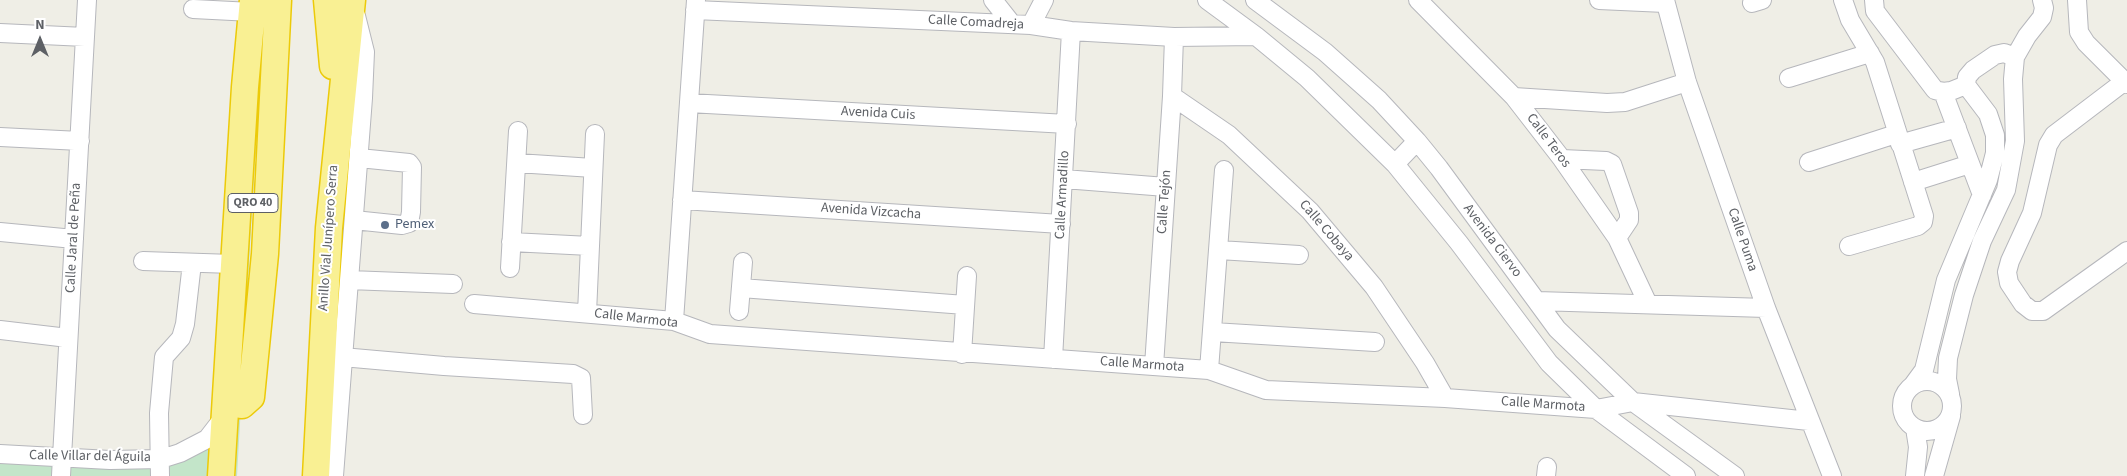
<!DOCTYPE html>
<meta charset="utf-8">
<style>
body{margin:0}
#map{position:relative;width:2127px;height:476px;overflow:hidden;background:#efeee6;font-family:"Source Sans 3",sans-serif}
canvas{display:block}
.north{position:absolute;left:15px;top:15px;width:50px;height:50px;-webkit-text-stroke:4px #fff;paint-order:stroke;rotate:0deg;font-size:14px;font-weight:700;line-height:20px;text-align:center;color:#5d6065}
.north::after{content:'';display:block;margin:auto;width:18px;height:22px;background:#5d6065;clip-path:polygon(50% 0,100% 100%,50% 72%,0 100%)}
</style>
<div id="map">
<canvas width="2127" height="476"></canvas>
<div class="north">N</div>
</div>
<script>
const ctx = document.querySelector('canvas').getContext('2d');
ctx.lineJoin = 'round';
function fillPath(path, color) {
  ctx.fillStyle = color;
  ctx.fill(path, 'evenodd');
}
function poly(rows) {
  const path = new Path2D();
  for (const r of rows) {
    if (r.length === 3) {
      path.moveTo(r[0] + r[2], r[1]);
      path.arc(r[0], r[1], r[2], 0, 2 * Math.PI);
      continue;
    }
    path.moveTo(r[0], r[1]);
    for (let i = 2; i < r.length; i += 2) path.lineTo(r[i], r[i + 1]);
  }
  return path;
}
function stroke(path, color, width, dash) {
  ctx.strokeStyle = color;
  ctx.lineWidth = width;
  ctx.lineCap = dash ? 'butt' : 'round';
  ctx.setLineDash(dash || []);
  ctx.stroke(path);
}
function write(font, color, halo, rows, align = 'center') {
  ctx.font = font + ' "Source Sans 3",sans-serif';
  ctx.lineWidth = 4;
  ctx.setLineDash([]);
  ctx.textBaseline = 'middle';
  ctx.strokeStyle = halo;
  ctx.fillStyle = color;
  for (const [text, x, y, turn = 0] of rows) {
    ctx.save();
    ctx.translate(x, y);
    ctx.rotate((+turn || 0) * Math.PI / 180);
    ctx.textAlign = isNaN(turn) ? turn : align;
    if (halo) ctx.strokeText(text, 0, 0);
    ctx.fillText(text, 0, 0);
    ctx.restore();
  }
}
const green = poly([
 [264,0,237,476,0,476,0,454,180,453,224,416]
]);
const minor = poly([
 [993,0,1012,24],
 [1207,0,1256,36,1307,78,1395,164,1459,243,1549,363,1596,409,1686,476],
 [1255,0,1325,52,1379,100,1417,141,1439,168,1557,329,1633,402,1735,476],
 [1418,0,1514,97,1562,159,1617,238,1648,304],
 [1599,0,1665,3],
 [1665,0,1687,82,1766,308,1832,476],
 [1843,0,1850,20,1875,62,1924,216,1923,222,1918,226,1849,246],
 [1874,0,1875,11,1935,90,1943,92,1951,91,1966,85,1988,114,1995,135,1995,153,1988,180,1946,280,1924,370,1913,385],
 [2077,0,2079,32,2086,43,2127,84],
 [1752,3,1762,0],
 [193,9,252,12],
 [695,10,1031,25,1071,31,1174,37,1256,36],
 [1031,25,1044,0],
 [0,33,85,37],
 [1789,78,1870,53],
 [2125,81,2054,135,2048,145,2032,213,2010,261,2007,272,2009,283,2023,304,2032,311,2043,311,2127,251],
 [1966,85,1967,77,1973,70,1995,55,2004,53,2015,57],
 [1943,92,1982,195],
 [1172,96,1229,135,1310,211,1374,287,1425,363,1445,398],
 [1514,97,1607,103,1625,102,1687,82],
 [689,103,1067,124],
 [0,137,80,141],
 [1900,144,1957,128],
 [1562,159,1606,161,1612,164,1629,213,1629,220,1617,238],
 [1809,162,1896,134],
 [517,163,593,168],
 [1395,164,1417,141],
 [1064,179,1166,187],
 [1913,182,1970,164],
 [682,200,1061,224],
 [354,220,402,225,409,223,411,212,412,167,409,163,359,158],
 [0,232,74,239],
 [511,242,590,246],
 [1219,250,1299,255],
 [143,261,233,264],
 [510,268,518,131],
 [349,280,453,284],
 [741,288,965,305],
 [1537,301,1766,308],
 [474,304,674,321,710,334,1209,370,1266,390,1445,398,1596,409,1633,402,1809,421],
 [739,311,743,262],
 [587,313,595,134],
 [674,321,696,0],
 [0,330,68,338],
 [1213,332,1375,342],
 [962,354,967,276],
 [342,357,444,366,573,374,581,378,583,415],
 [1053,359,1071,31],
 [1154,366,1172,96,1174,37],
 [1209,370,1224,170],
 [1927,406,25],
 [1950,394,1947,379,1948,358,1964,295,1982,241,2006,190,2015,141,2013,79,2015,57,2027,36,2042,17,2044,8,2042,0],
 [1915,428,1918,447,1915,476],
 [0,454,110,460,161,459,180,453,207,439,224,417],
 [61,476,87,0],
 [160,476,159,413,164,357,181,338,185,324,192,263],
 [334,476,363,98,365,52,356,16],
 [1546,476,1547,467],
 [1934,476,1951,416]
]);
const highway = poly([
 [327,0,333,66],
 [242,405,251,397,265,254,278,0],
 [221,476,245,87,253,0],
 [316,476,329,228,352,0]
]);
const markers = [
 [385,225,5,"#5c6f8a"]
];
const shields = [
 [253,203,50]
];
const shieldNames = [
 ["QRO 40",253,203]
];
const streetNames = [
 ["Calle Comadreja",976,23,3],
 ["Avenida Cuis",878,114,3],
 ["Calle Teros",1548,141,53],
 ["Calle Armadillo",1063,195,-87],
 ["Calle Tejón",1165,202,-86],
 ["Avenida Vizcacha",871,212,4],
 ["Calle Cobaya",1326,231,49],
 ["Calle Jaral de Peña",74,238,-87],
 ["Anillo Vial Junípero Serra",329,238,-86],
 ["Calle Puma",1742,240,71],
 ["Avenida Ciervo",1492,241,53],
 ["Calle Marmota",636,319,7],
 ["Calle Marmota",1142,365,4],
 ["Calle Marmota",1543,405,4],
 ["Calle Villar del Águila",90,457,1]
];
const serviceNames = [
 ["Pemex",395,225]
];
fillPath(green, '#c3e5c9');
stroke(minor, '#b6b7bc', 20);
stroke(highway, '#ecca09', 29);
stroke(minor, '#fff', 18);
stroke(highway, '#f9f093', 26);
for (const [x, y, r, color] of markers) {
  const dot = new Path2D();
  dot.arc(x, y, r, 0, 2 * Math.PI);
  ctx.fillStyle = color;
  ctx.fill(dot);
  stroke(dot, '#fff', 2);
}
for (const [x, y, w] of shields) {
  const box = new Path2D();
  box.roundRect(x - w / 2, y - 9.5, w, 19, 4);
  ctx.fillStyle = '#fff';
  ctx.fill(box);
  stroke(box, '#5d6065', 1);
}
write('bold 12px', '#5d6065', null, shieldNames);
write('14px', '#5d6065', '#fff', streetNames);
write('14px', '#4e5e75', '#fff', serviceNames, 'left');
</script>
